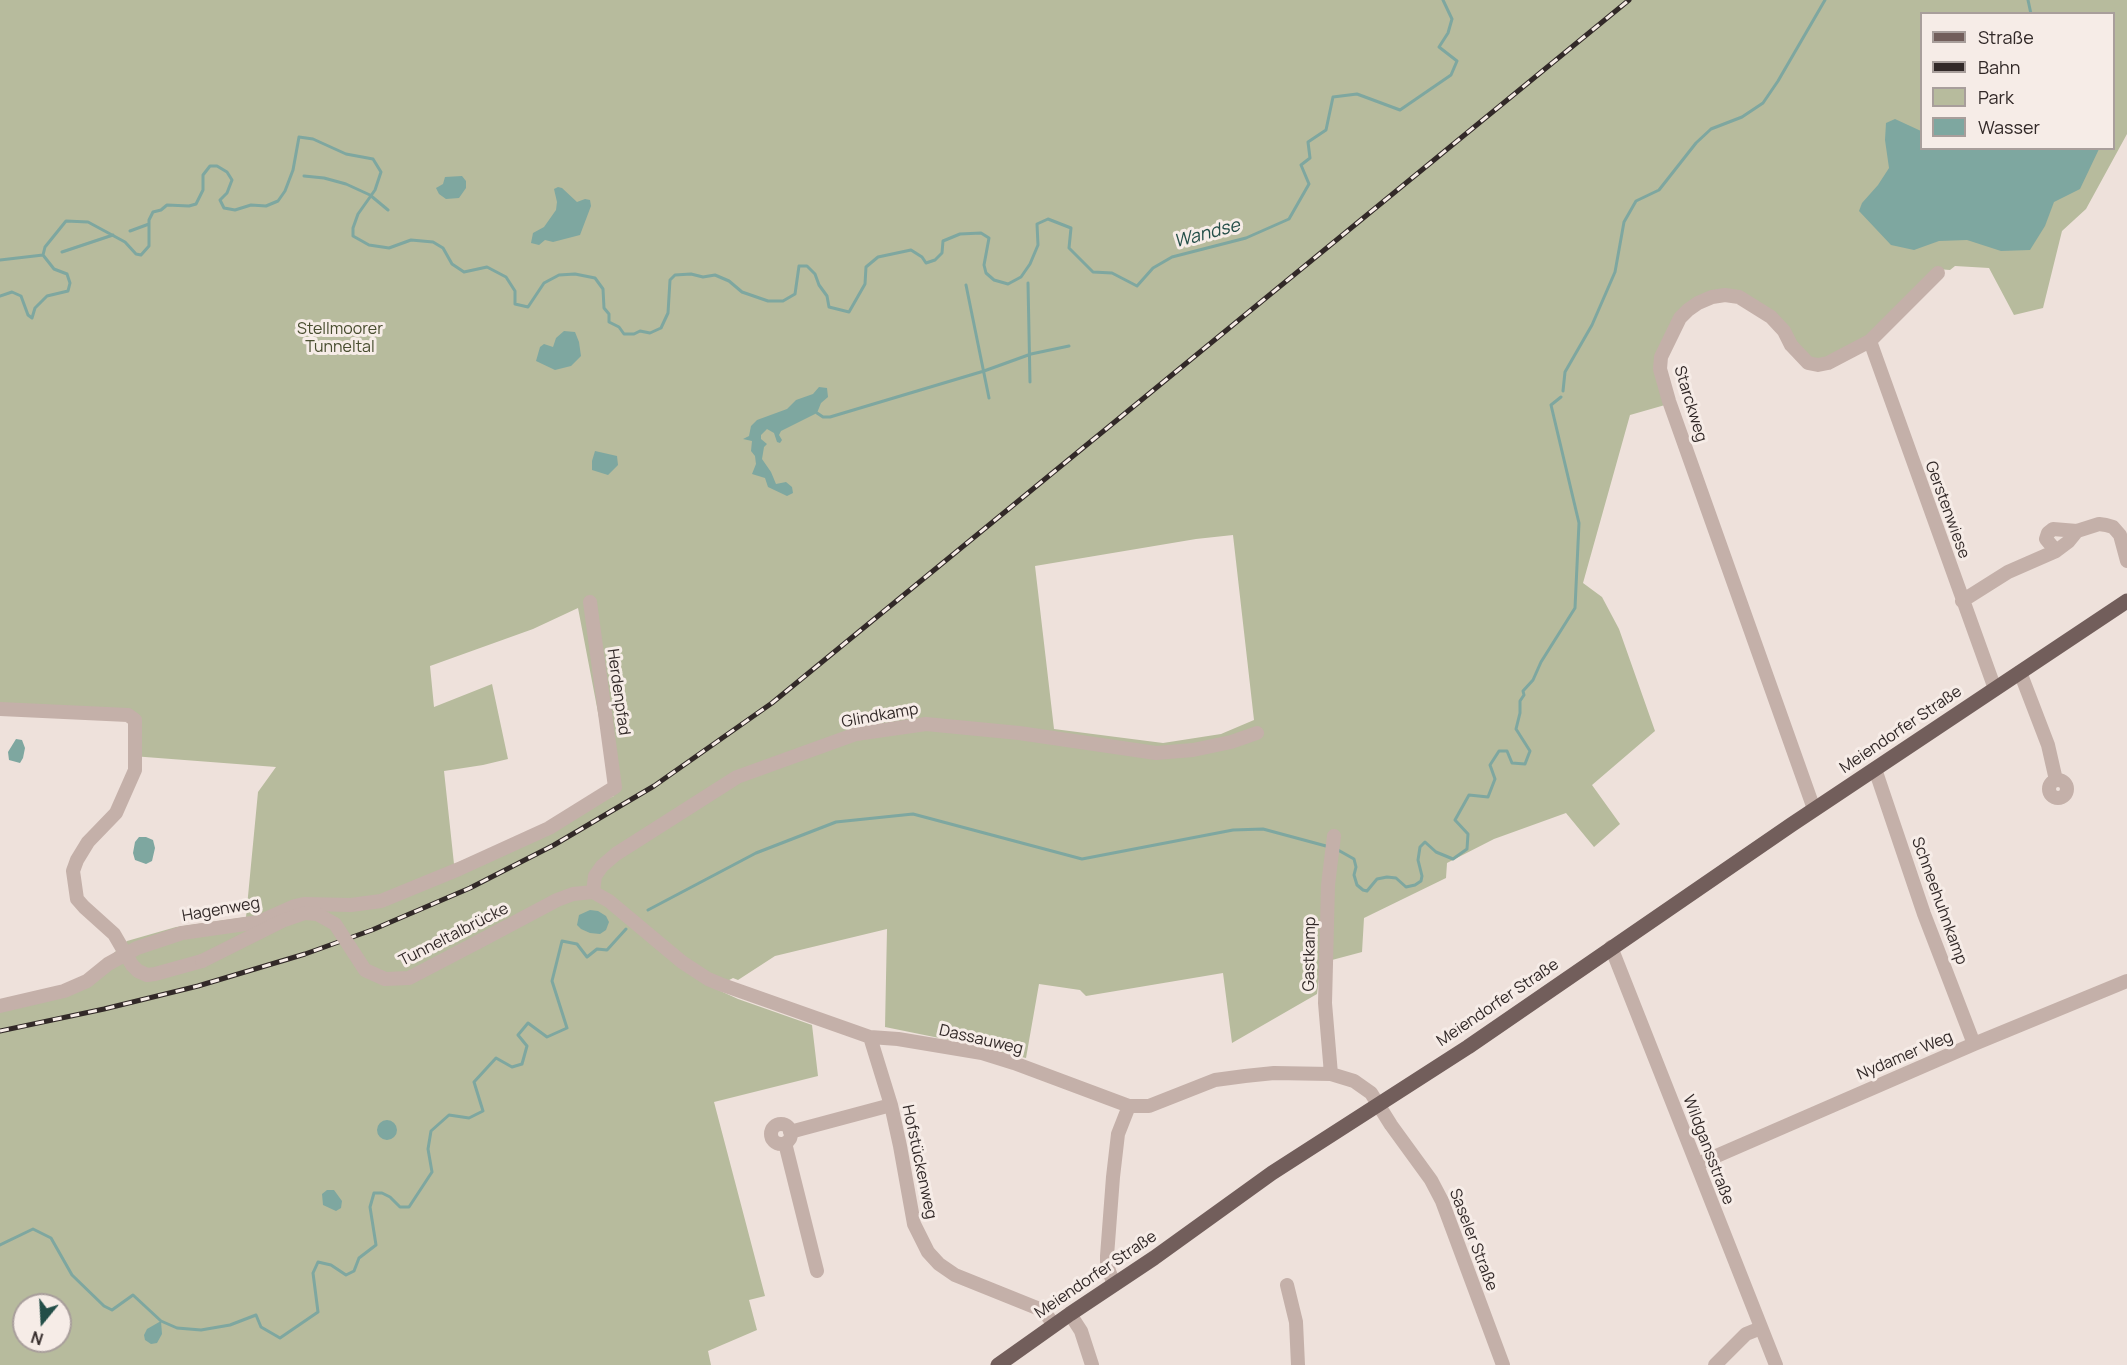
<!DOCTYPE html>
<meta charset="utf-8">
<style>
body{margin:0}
#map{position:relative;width:2127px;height:1365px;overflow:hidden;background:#eee1db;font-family:Manrope,sans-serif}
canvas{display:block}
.legend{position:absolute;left:1920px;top:12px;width:195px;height:138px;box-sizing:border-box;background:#f6ece7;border:2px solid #a89e9b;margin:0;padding:8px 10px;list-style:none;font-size:18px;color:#322928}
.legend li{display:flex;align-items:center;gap:12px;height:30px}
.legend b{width:30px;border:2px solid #a89e9b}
.north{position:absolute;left:12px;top:1293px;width:60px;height:60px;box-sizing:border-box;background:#f6ece7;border:2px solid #a89e9b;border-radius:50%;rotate:198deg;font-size:16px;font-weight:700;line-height:24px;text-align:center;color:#322928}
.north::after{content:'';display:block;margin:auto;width:21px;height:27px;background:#234e48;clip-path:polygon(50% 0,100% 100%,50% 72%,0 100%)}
</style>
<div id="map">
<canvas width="2127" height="1365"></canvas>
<ul class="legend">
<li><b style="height:8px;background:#725e5b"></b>Straße</li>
<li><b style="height:8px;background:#322928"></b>Bahn</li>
<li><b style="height:16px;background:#b7bb9d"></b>Park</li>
<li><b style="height:16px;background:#7ea7a0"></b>Wasser</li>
</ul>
<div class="north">N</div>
</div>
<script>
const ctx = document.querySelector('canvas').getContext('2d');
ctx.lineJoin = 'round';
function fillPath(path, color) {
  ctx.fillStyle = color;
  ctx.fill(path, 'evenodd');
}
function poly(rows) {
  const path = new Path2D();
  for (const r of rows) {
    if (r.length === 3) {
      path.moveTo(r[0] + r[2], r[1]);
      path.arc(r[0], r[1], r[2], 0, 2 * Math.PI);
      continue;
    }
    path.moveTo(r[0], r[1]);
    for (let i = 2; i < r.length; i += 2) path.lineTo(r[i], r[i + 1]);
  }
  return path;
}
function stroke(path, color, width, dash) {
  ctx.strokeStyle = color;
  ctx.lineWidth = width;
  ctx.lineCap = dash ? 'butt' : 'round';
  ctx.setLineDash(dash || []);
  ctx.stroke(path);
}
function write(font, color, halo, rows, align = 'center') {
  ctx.font = font + ' Manrope,sans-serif';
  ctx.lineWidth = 6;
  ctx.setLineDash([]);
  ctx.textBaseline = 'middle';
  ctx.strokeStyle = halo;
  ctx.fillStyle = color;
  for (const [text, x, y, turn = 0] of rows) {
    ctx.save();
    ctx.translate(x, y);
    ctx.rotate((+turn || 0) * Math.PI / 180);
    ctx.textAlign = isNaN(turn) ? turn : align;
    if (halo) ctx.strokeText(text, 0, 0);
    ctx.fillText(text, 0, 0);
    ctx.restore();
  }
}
const green = poly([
 [0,0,2127,0,2127,134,2086,209,2062,231,2043,308,2014,315,1989,268,1955,266,1950,270,1937,269,1865,337,1840,355,1809,360,1777,318,1712,293,1666,334,1665,405,1630,415,1583,583,1602,597,1619,629,1655,731,1592,785,1620,824,1594,847,1566,813,1494,839,1447,863,1446,878,1364,918,1362,952,1332,960,1320,971,1317,994,1232,1043,1223,973,1086,996,1080,990,1039,984,1026,1058,949,1040,885,1027,887,929,775,956,738,980,733,978,714,988,738,999,812,1025,818,1076,714,1102,765,1296,749,1300,757,1330,708,1351,711,1365,0,1365,0,1001,58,988,92,973,127,941,176,927,246,917,258,792,276,767,132,756,132,720,0,712],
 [1922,14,2114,14,2114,148,1922,148],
 [1233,535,1254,720,1221,734,1163,743,1054,729,1035,566,1196,539],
 [578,608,614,796,454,864,444,771,483,765,508,759,492,684,434,707,430,666,533,629],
 [24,1305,60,1305,60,1341,24,1341]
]);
const water = poly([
 [1895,119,1921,131,1922,148,2099,149,2080,189,2054,202,2045,226,2030,250,2001,251,1967,240,1939,241,1914,250,1891,245,1859,211,1862,203,1878,185,1889,168,1885,140,1886,123],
 [462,176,466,181,466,188,459,198,446,199,439,194,436,188,443,184,445,177],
 [558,187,562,188,577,202,585,199,590,200,591,206,580,235,553,242,545,240,539,245,531,243,533,233,544,227,556,210,557,202,554,189],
 [564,331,575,332,579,342,581,356,571,366,555,370,536,361,540,347,544,344,553,347,556,338],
 [819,387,827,388,828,397,821,403,817,413,781,431,779,435,782,440,780,443,777,442,774,433,767,429,761,435,761,439,767,444,764,447,762,459,771,472,776,484,786,482,792,487,793,493,787,496,768,487,765,478,752,474,756,464,755,456,751,451,752,441,743,439,749,436,751,426,757,420,787,409,796,400,813,394],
 [595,451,617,456,618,465,608,475,592,470,592,461],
 [16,739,22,740,25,748,23,758,20,763,9,760,8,752],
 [139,837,146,837,153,840,155,848,152,861,146,864,135,860,133,853,135,842],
 [590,910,598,911,606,916,609,922,606,930,600,934,590,933,581,929,577,925,579,915],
 [387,1130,10],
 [327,1190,334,1190,342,1201,341,1208,336,1211,323,1205,322,1194],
 [161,1321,162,1334,157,1343,151,1344,145,1340,144,1335,147,1329]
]);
const stream = poly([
 [2028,0,2031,14],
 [304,176,324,178,346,184,370,195,388,210],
 [130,231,149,224],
 [62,252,113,235],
 [0,260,43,255],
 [1028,283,1030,382],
 [966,285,989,398],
 [0,296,12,292,21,296,28,315,32,318,35,308,47,296,68,291,70,283,67,274,54,269,43,255,45,247,66,221,88,222,125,242,136,254,141,255,149,246,149,220,153,212,161,210,167,205,189,206,196,204,203,190,203,175,210,166,217,166,227,172,232,180,227,193,220,200,224,208,235,210,251,205,266,206,278,201,285,191,293,170,299,137,313,139,346,154,373,159,381,172,375,190,358,214,353,228,353,236,369,245,389,248,411,240,433,242,443,248,452,264,464,272,487,267,506,277,515,291,515,304,528,307,544,283,559,275,575,274,595,278,603,289,604,308,609,314,609,322,619,327,624,334,634,334,640,331,650,333,661,328,668,313,670,280,675,275,691,274,703,277,715,275,729,281,742,292,768,301,783,301,795,294,799,266,807,266,815,274,819,285,827,296,829,307,849,312,865,284,866,267,878,257,911,250,922,257,926,263,935,260,942,253,943,241,960,234,981,233,989,238,984,265,986,273,994,280,1008,284,1021,277,1030,264,1038,245,1037,224,1048,219,1071,228,1069,248,1093,272,1112,273,1137,286,1153,268,1172,257,1246,238,1289,219,1309,184,1301,165,1310,158,1308,142,1326,130,1333,97,1357,94,1400,110,1451,75,1457,61,1439,47,1448,33,1452,19,1443,0],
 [1563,391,1565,372,1592,325,1615,272,1624,222,1636,201,1659,190,1696,143,1711,129,1742,117,1763,103,1778,81,1825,0],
 [817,413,823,417,830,417,984,371,1031,354,1069,346],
 [1338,850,1354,859,1356,867,1354,875,1357,885,1363,890,1367,891,1377,879,1387,877,1396,878,1406,887,1415,885,1421,881,1422,876,1418,860,1420,847,1425,842,1436,852,1453,859,1467,849,1468,834,1455,820,1469,795,1488,797,1495,779,1490,765,1499,751,1507,751,1512,763,1525,764,1530,751,1516,729,1520,713,1520,701,1524,695,1523,691,1533,680,1541,662,1575,608,1579,523,1551,405,1561,397],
 [648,910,756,853,836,822,913,814,1082,859,1233,830,1263,829,1326,846],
 [0,1245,33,1229,51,1238,72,1275,104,1306,112,1310,133,1295,161,1321,177,1328,201,1330,230,1325,256,1315,261,1327,280,1338,318,1312,313,1273,318,1262,331,1265,346,1275,354,1271,359,1258,376,1245,370,1207,374,1193,382,1193,390,1197,400,1207,409,1207,432,1172,428,1149,431,1131,449,1115,469,1118,483,1111,474,1082,496,1058,512,1067,522,1064,527,1046,518,1035,528,1023,547,1037,567,1028,552,981,562,941,577,944,587,957,597,949,607,950,626,929]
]);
const minor = poly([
 [1870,341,1995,689],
 [2077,531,2068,542,2056,551,2046,539,2048,533,2053,529,2077,531,2099,524,2106,525,2113,527,2120,535,2127,561],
 [1962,601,2008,572,2056,551],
 [2020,672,2048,745,2056,780],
 [0,709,128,715,135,720,135,770,116,813,88,842,77,860,73,871,77,899,84,907,114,934,132,965,138,971,147,975,155,974,202,961],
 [1875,769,1924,914,1974,1044],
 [2058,789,9],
 [1814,809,1669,401,1660,369,1661,357,1680,318,1688,310,1698,303,1712,297,1725,295,1739,297,1771,317,1784,331,1791,345,1808,363,1818,365,1828,363,1870,341,1938,273],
 [593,892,595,876,602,866,616,854,737,777,856,734,926,724,1019,733,1156,753,1193,750,1231,742,1257,733],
 [478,942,557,900,573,894,593,892,609,901,682,962,708,979,720,984,870,1037,898,1039,982,1053,1014,1063,1129,1106,1149,1106,1215,1080,1245,1076,1274,1073,1331,1074,1354,1081,1371,1093,1391,1125,1431,1180,1442,1201,1503,1365],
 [1611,947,1776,1365],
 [0,1006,64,991,87,981,108,964,137,948,182,933,259,922,295,906,304,904,351,905,381,901,459,869,549,828,615,787,590,602],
 [870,1037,891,1105,900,1146,914,1224,928,1252,939,1264,955,1275,1037,1308,1046,1314,1054,1325],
 [1331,1074,1325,1003,1328,885,1334,836],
 [781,1134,10],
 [790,1132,891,1105],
 [785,1143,817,1271],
 [1698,1164,1974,1044,2127,981],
 [1114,1285,1107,1265,1107,1256,1113,1177,1118,1134,1129,1106],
 [1287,1285,1296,1322,1298,1365],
 [1070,1314,1081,1331,1092,1365],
 [1715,1365,1746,1334,1761,1328]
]);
const major = poly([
 [998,1365,1070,1314,1154,1258,1272,1173,1468,1047,1791,825,2127,601]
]);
const rail = poly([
 [0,1031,104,1009,198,986,305,954,372,930,470,888,554,845,654,786,772,703,1629,0]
]);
const minorBridge = poly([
 [202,961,282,921,305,913,317,914,335,924,365,970,385,979,409,978,478,942]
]);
const parkNames = [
 ["Stellmoorer",340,330],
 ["Tunneltal",340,348]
];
const streetNames = [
 ["Starckweg",1690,404,73],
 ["Gerstenwiese",1947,510,70],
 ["Herdenpfad",618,692,82],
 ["Glindkamp",880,716,-10],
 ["Meiendorfer Straße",1901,730,-34],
 ["Schneehuhnkamp",1939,901,70],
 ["Hagenweg",221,910,-10],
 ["Tunneltalbrücke",454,935,-27],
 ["Gastkamp",1310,954,-89],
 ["Meiendorfer Straße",1498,1003,-34],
 ["Dassauweg",981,1040,13],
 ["Nydamer Weg",1905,1056,-23],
 ["Wildgansstraße",1708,1150,69],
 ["Hofstückenweg",919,1162,78],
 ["Saseler Straße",1473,1240,69],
 ["Meiendorfer Straße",1096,1275,-34]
];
const waterNames = [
 ["Wandse",1207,234,-15]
];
fillPath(green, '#b7bb9d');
fillPath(water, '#7ea7a0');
stroke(stream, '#7ea7a0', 3);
stroke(minor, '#c4b0a9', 14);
stroke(major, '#725e5b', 15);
stroke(rail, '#322928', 5);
stroke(rail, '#f6ece7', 3, [9]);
stroke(minorBridge, '#c4b0a9', 14);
write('16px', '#484d2f', '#f6ece7', parkNames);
write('16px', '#322928', '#f6ece7', streetNames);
write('italic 18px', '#234e48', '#f6ece7', waterNames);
</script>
